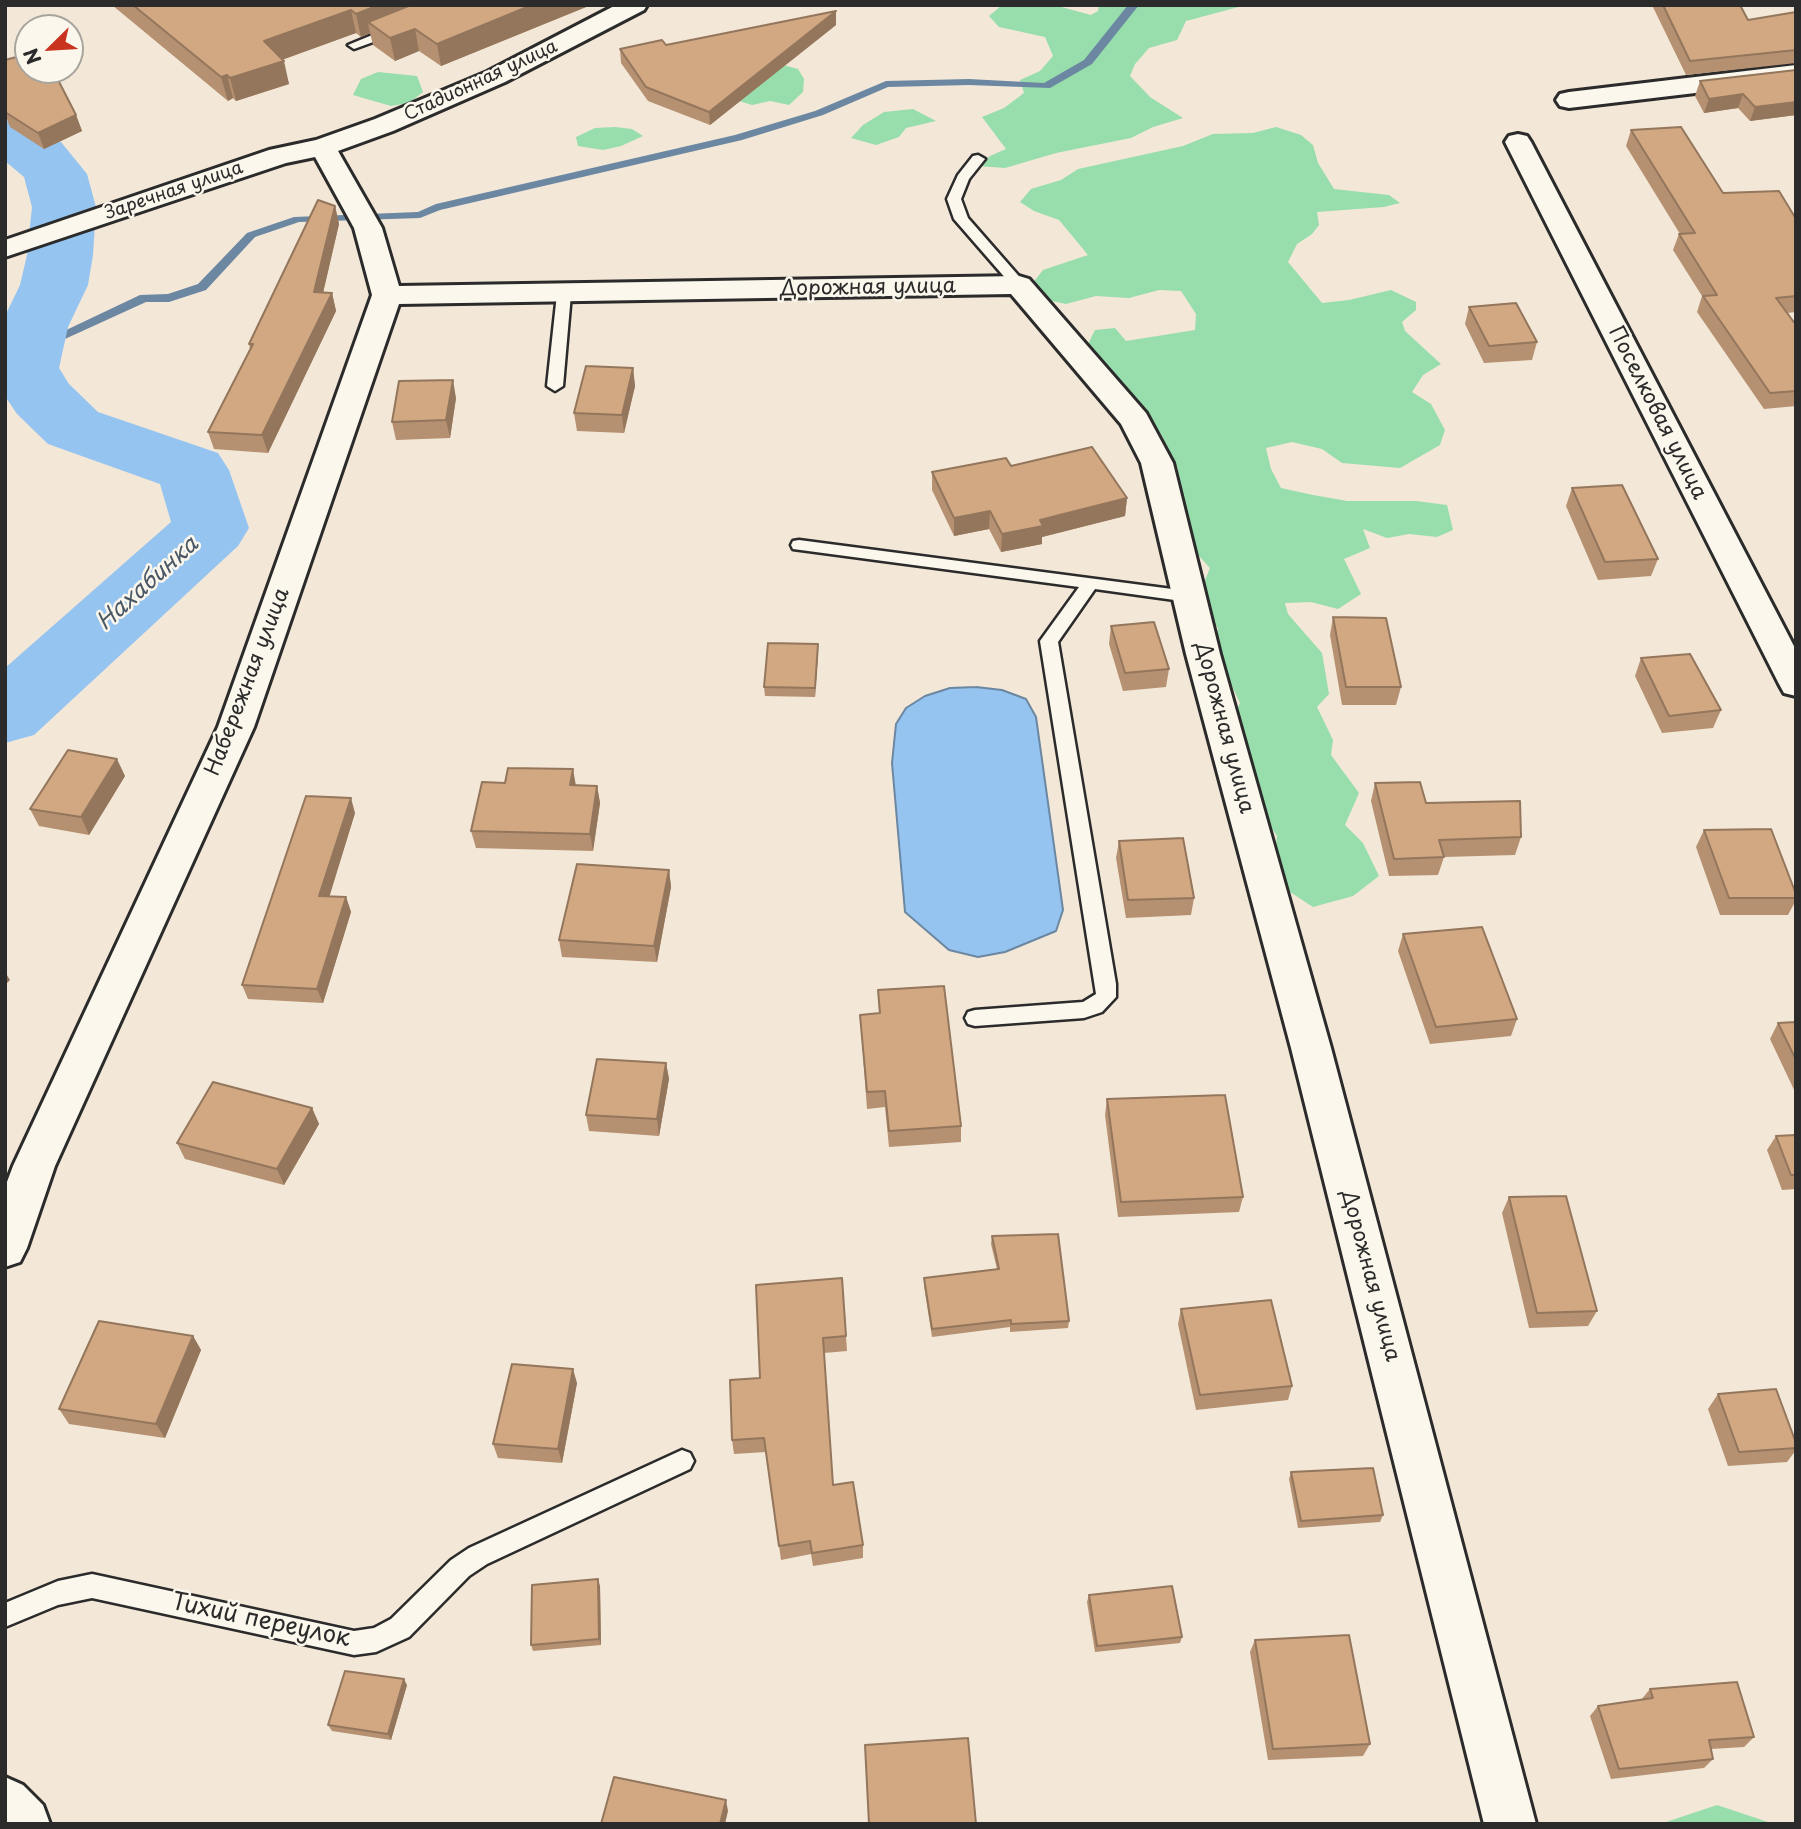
<!DOCTYPE html>
<meta charset="utf-8">
<style>
body{margin:0}
#map{position:relative;width:1801px;height:1829px;overflow:hidden;background:#f3e7d7;font-family:"Playpen Sans",sans-serif}
canvas{display:block}
.frame{position:absolute;inset:0;border:7px solid #2b2b2b;pointer-events:none}
.north{position:absolute;left:14px;top:14px;width:70px;height:70px;box-sizing:border-box;background:#fbf7ec;border:2px solid #a8a59f;border-radius:50%;rotate:246deg;font-size:19px;font-weight:700;line-height:28px;text-align:center;color:#2b2b2b}
.north::after{content:'';display:block;margin:auto;width:24px;height:32px;background:#c8321e;clip-path:polygon(50% 0,100% 100%,50% 72%,0 100%)}
</style>
<div id="map">
<canvas width="1801" height="1829"></canvas>
<div class="frame"></div>
<div class="north">N</div>
</div>
<script>
const ctx = document.querySelector('canvas').getContext('2d');
ctx.lineJoin = 'round';
function fillPath(path, color) {
  ctx.fillStyle = color;
  ctx.fill(path, 'evenodd');
}
function poly(rows) {
  const path = new Path2D();
  for (const r of rows) {
    path.moveTo(r[0], r[1]);
    for (let i = 2; i < r.length; i += 2) path.lineTo(r[i], r[i + 1]);
  }
  return path;
}
function stroke(path, color, width, dash) {
  ctx.strokeStyle = color;
  ctx.lineWidth = width;
  ctx.lineCap = dash ? 'butt' : 'round';
  ctx.setLineDash(dash || []);
  ctx.stroke(path);
}
function write(font, color, halo, rows, align = 'center') {
  ctx.font = font + ' "Playpen Sans",sans-serif';
  ctx.lineWidth = 5;
  ctx.setLineDash([]);
  ctx.textBaseline = 'middle';
  ctx.strokeStyle = halo;
  ctx.fillStyle = color;
  for (const [text, x, y, turn = 0] of rows) {
    ctx.save();
    ctx.translate(x, y);
    ctx.rotate((+turn || 0) * Math.PI / 180);
    ctx.textAlign = isNaN(turn) ? turn : align;
    if (halo) ctx.strokeText(text, 0, 0);
    ctx.fillText(text, 0, 0);
    ctx.restore();
  }
}
const green = poly([
 [1002,5,1054,5,1091,15,1098,11,1099,5,1246,5,1186,21,1177,40,1149,48,1135,64,1130,76,1150,97,1183,118,1153,127,1131,138,1056,153,1005,168,978,166,990,156,1006,149,982,117,1004,108,1024,93,1020,80,1040,71,1053,56,1045,37,999,27,989,16],
 [783,65,798,69,804,79,803,92,789,105,770,101,752,105,736,100],
 [378,72,417,76,423,92,409,103,391,106,353,95,361,79],
 [913,109,936,121,906,128,899,137,876,145,851,138,863,125,884,112],
 [615,127,632,129,643,136,621,146,603,150,578,146,576,137,595,128],
 [1276,127,1301,135,1313,145,1318,163,1334,189,1389,195,1400,203,1384,207,1317,212,1319,225,1312,234,1297,244,1288,262,1322,303,1349,300,1391,290,1416,302,1416,310,1402,322,1405,331,1441,364,1423,375,1412,392,1431,404,1445,430,1440,445,1400,468,1342,463,1322,449,1292,442,1266,448,1271,469,1281,488,1313,495,1347,501,1416,501,1447,505,1453,530,1437,537,1409,534,1387,538,1363,529,1370,548,1344,559,1361,594,1338,609,1311,602,1285,603,1288,614,1322,653,1329,694,1317,707,1333,740,1331,755,1359,793,1345,825,1363,843,1379,876,1353,896,1313,907,1287,890,1274,868,1277,836,1252,799,1253,770,1229,728,1240,703,1229,680,1211,656,1218,628,1201,610,1202,588,1210,568,1198,555,1185,531,1179,503,1178,469,1161,434,1085,350,1095,330,1115,328,1126,341,1195,330,1196,314,1181,291,1159,290,1129,298,1096,296,1066,304,1047,300,1032,284,1043,270,1088,255,1059,220,1034,211,1020,202,1031,189,1061,180,1078,169,1183,146,1213,134,1253,133],
 [1717,1805,1768,1822,1796,1824,1660,1824]
]);
const water = poly([
 [976,687,1002,690,1026,699,1036,717,1063,910,1056,931,1005,952,978,957,949,950,905,912,892,763,896,724,906,708,925,696,950,688,976,687]
]);
const stream = poly([
 [1128,5,1139,5,1092,64,1050,88,969,85,888,87,823,115,742,140,440,210,420,218,299,222,255,237,206,290,169,302,146,302,32,354,24,354,22,351,140,295,168,294,198,284,247,233,294,217,418,212,436,204,735,135,815,111,886,81,969,79,1044,83,1084,60,1128,5]
]);
const river = poly([
 [5,120,37,127,61,142,87,174,96,207,93,255,88,285,68,327,59,368,69,384,98,412,218,453,229,470,249,528,238,546,34,735,5,743,5,668,171,522,160,484,48,444,17,414,5,396,5,316,20,285,27,255,32,207,24,177,5,161,5,120]
]);
const service = poly([
 [394,26,400,30,398,33,354,49,348,45,394,26],
 [978,155,985,159,969,179,961,199,968,218,1024,282,1026,285,1024,288,1014,288,954,219,947,199,958,175,973,156,978,155],
 [564,290,571,294,563,386,555,391,547,386,557,294,564,290],
 [799,540,1195,592,1197,596,1195,600,1189,602,1095,589,1058,642,1116,984,1116,997,1102,1012,1084,1018,975,1026,968,1024,965,1018,968,1012,975,1010,1083,1002,1096,994,1040,641,1079,587,793,549,791,545,793,541,799,540],
 [682,1450,690,1453,694,1461,690,1469,487,1564,469,1576,409,1637,376,1652,354,1655,92,1598,58,1605,5,1627,5,1603,58,1581,92,1574,354,1631,374,1628,391,1619,451,1560,469,1548,682,1450]
]);
const minor = poly([
 [616,5,647,5,644,10,505,82,393,131,338,151,382,228,399,286,1019,276,1029,279,1146,413,1173,463,1220,654,1331,1048,1536,1824,1484,1824,1291,1048,1186,654,1141,463,1121,424,1011,294,399,304,254,727,55,1166,27,1248,20,1262,5,1267,5,1187,13,1166,218,727,372,295,354,228,315,157,286,163,5,257,5,240,269,150,316,140,375,119,487,72,616,5],
 [1796,65,1796,81,1569,108,1560,106,1556,100,1560,94,1569,92,1796,65],
 [1518,134,1527,136,1531,142,1796,650,1796,696,1784,693,1779,684,1505,142,1509,136,1518,134],
 [5,1777,23,1785,43,1805,50,1824,5,1824,5,1777]
]);
const wall = poly([
 [112,5,591,5,441,66,419,51,395,61,373,45,370,33,361,37,356,33,282,60,289,84,236,101,233,98,228,101],
 [1652,5,1740,5,1748,20,1796,12,1796,63,1686,75],
 [836,25,710,125,648,101,621,63,620,49,666,45],
 [5,60,76,115,82,131,44,149,10,127,5,114],
 [1796,70,1796,115,1750,121,1738,108,1704,113,1695,96,1700,81],
 [1631,130,1723,193,1796,219,1796,312,1787,313,1796,325,1796,406,1764,409,1697,312,1702,296,1673,250,1679,234,1680,234,1626,146],
 [335,206,339,224,323,293,332,293,336,311,268,453,214,449,208,432,250,349,249,344],
 [1469,307,1537,342,1532,360,1484,363,1465,324],
 [633,368,635,386,624,433,577,431,574,413],
 [456,398,450,438,396,440,392,422],
 [1011,466,1127,498,1125,516,1042,537,1042,544,1001,552,989,529,954,536,932,490,932,472],
 [1572,488,1658,559,1651,576,1598,580,1566,506],
 [1333,617,1401,687,1396,705,1342,705,1330,635],
 [1111,626,1169,669,1166,687,1123,691,1109,644],
 [818,653,815,697,765,696,764,687],
 [1641,658,1721,710,1713,728,1662,733,1635,676],
 [125,776,89,835,39,826,30,809],
 [1375,783,1426,803,1521,837,1515,855,1444,857,1438,875,1389,876,1371,801],
 [576,785,597,786,600,803,593,851,476,848,471,831],
 [355,813,329,896,346,897,351,912,323,1003,248,999,242,985],
 [1704,830,1796,894,1796,900,1788,915,1720,915,1696,847],
 [1119,841,1194,898,1191,915,1126,918,1116,858],
 [669,870,671,887,657,962,562,957,559,940],
 [1403,934,1517,1019,1511,1036,1430,1044,1398,951],
 [878,990,961,1126,961,1142,889,1147,885,1107,867,1109,860,1015,879,1014],
 [1796,1022,1796,1094,1770,1039,1778,1023],
 [666,1063,669,1079,659,1136,589,1131,586,1115],
 [1107,1099,1243,1197,1239,1212,1118,1217,1105,1115],
 [312,1108,319,1124,284,1185,185,1159,177,1143],
 [1796,1135,1796,1189,1782,1190,1767,1150,1776,1136],
 [1509,1197,1597,1311,1588,1326,1529,1328,1502,1213],
 [992,1236,1069,1321,1068,1328,1010,1332,1010,1327,932,1337,924,1286,924,1278,997,1269,991,1244],
 [842,1278,847,1351,824,1353,833,1485,863,1545,863,1558,813,1566,811,1554,781,1560,766,1452,734,1454,732,1440,760,1378],
 [1181,1309,1292,1386,1288,1400,1196,1410,1178,1324],
 [193,1336,201,1350,165,1438,69,1424,59,1409],
 [577,1383,562,1463,498,1458,493,1444],
 [1718,1394,1796,1443,1796,1450,1787,1462,1728,1466,1708,1409],
 [1291,1472,1383,1515,1380,1522,1298,1528,1289,1479],
 [600,1586,601,1645,533,1651,531,1645],
 [1089,1595,1182,1637,1180,1643,1095,1652,1087,1602],
 [1255,1640,1370,1744,1363,1756,1268,1760,1250,1652],
 [407,1685,391,1740,332,1731,328,1725],
 [1650,1689,1754,1737,1744,1747,1711,1749,1713,1759,1704,1768,1611,1779,1590,1716,1598,1706,1641,1700]
]);
const shadedWall = poly([
 [379,5,440,5,368,22,370,33,361,37,356,14],
 [532,5,591,5,441,66,437,44],
 [351,10,356,33,270,64,264,41],
 [836,11,836,25,710,125,709,112],
 [415,29,419,51,395,61,390,38],
 [284,61,289,84,236,101,230,78],
 [227,75,233,98,228,101,221,77],
 [1743,94,1738,108,1704,113,1709,99],
 [1796,102,1796,115,1750,121,1755,107],
 [76,115,82,131,44,149,38,133],
 [335,206,339,224,319,310,314,292],
 [332,293,336,311,268,453,262,435],
 [633,368,635,386,624,433,622,415],
 [453,380,456,398,450,438,446,420],
 [1127,498,1125,516,1042,537,1042,544,1001,552,1002,534,1040,520],
 [990,511,989,529,954,536,954,518],
 [818,644,818,653,815,697,815,688],
 [117,759,125,776,89,835,81,817],
 [573,769,576,786,570,785],
 [597,786,600,803,593,851,590,834],
 [351,798,355,813,325,911,319,896],
 [669,870,671,887,657,962,654,946],
 [346,897,351,912,323,1003,317,989],
 [5,972,10,980,5,985],
 [666,1063,669,1079,659,1136,657,1119],
 [312,1108,319,1124,284,1185,277,1169],
 [193,1336,201,1350,165,1438,156,1424],
 [573,1369,577,1383,562,1463,558,1449],
 [598,1579,600,1586,601,1645,599,1639],
 [404,1679,407,1685,391,1740,388,1734],
 [726,1800,728,1811,725,1824,720,1824]
]);
const building = poly([
 [133,5,379,5,356,14,351,10,264,41,284,61,230,78,227,75,221,77,133,5],
 [411,5,532,5,437,44,415,29,390,38,368,22,411,5],
 [1663,5,1740,5,1748,20,1796,12,1796,50,1690,61,1663,5],
 [836,11,709,112,646,87,620,49,662,40,666,45,836,11],
 [28,54,28,70,53,70,76,115,38,133,5,112,5,60,28,54],
 [1796,70,1796,102,1755,107,1743,94,1709,99,1700,81,1796,70],
 [1681,127,1723,193,1779,191,1796,219,1796,296,1776,298,1796,325,1796,391,1770,393,1703,296,1717,295,1679,234,1695,233,1631,130,1681,127],
 [318,200,335,206,314,292,332,293,262,435,208,432,253,344,249,344,318,200],
 [1516,303,1537,342,1489,346,1469,307,1516,303],
 [586,366,633,368,622,415,574,413,586,366],
 [453,380,446,420,392,422,399,381,453,380],
 [1092,447,1127,498,1040,520,1043,526,1002,534,990,511,954,518,932,472,1006,458,1011,466,1092,447],
 [1622,485,1658,559,1605,562,1572,488,1622,485],
 [1333,617,1386,618,1401,687,1346,687,1333,617],
 [1154,622,1169,669,1125,673,1111,626,1154,622],
 [768,643,818,644,815,688,764,687,768,643],
 [1690,654,1721,710,1669,716,1641,658,1690,654],
 [68,750,117,759,81,817,30,809,68,750],
 [508,768,573,769,570,785,597,786,590,834,471,831,482,782,505,783,508,768],
 [1420,782,1426,803,1520,801,1521,837,1439,840,1444,857,1394,859,1375,783,1420,782],
 [306,796,351,798,319,896,346,897,317,989,242,985,306,796],
 [1771,829,1796,894,1796,898,1729,898,1704,830,1771,829],
 [1183,838,1194,898,1128,900,1119,841,1183,838],
 [577,864,669,870,654,946,559,940,577,864],
 [1482,927,1517,1019,1436,1027,1403,934,1482,927],
 [944,986,961,1126,889,1131,885,1091,867,1092,860,1015,880,1013,878,990,944,986],
 [1796,1022,1796,1060,1778,1023,1796,1022],
 [597,1059,666,1063,657,1119,586,1115,597,1059],
 [213,1082,312,1108,277,1169,177,1143,213,1082],
 [1225,1095,1243,1197,1121,1202,1107,1099,1225,1095],
 [1796,1135,1796,1175,1791,1175,1776,1136,1796,1135],
 [1566,1196,1597,1311,1537,1313,1509,1197,1566,1196],
 [1058,1234,1069,1321,1011,1324,1011,1320,932,1329,924,1278,999,1269,992,1236,1058,1234],
 [842,1278,846,1336,823,1338,833,1485,853,1482,863,1545,812,1553,810,1541,779,1546,764,1438,732,1440,730,1380,760,1378,756,1285,842,1278],
 [1271,1300,1292,1386,1200,1395,1181,1309,1271,1300],
 [99,1321,193,1336,156,1424,59,1409,99,1321],
 [512,1364,573,1369,558,1449,493,1444,512,1364],
 [1776,1389,1796,1443,1796,1448,1739,1452,1718,1394,1776,1389],
 [1373,1468,1383,1515,1301,1521,1291,1472,1373,1468],
 [598,1579,599,1639,531,1645,532,1585,598,1579],
 [1172,1586,1182,1637,1097,1646,1089,1595,1172,1586],
 [1349,1635,1370,1744,1273,1749,1255,1640,1349,1635],
 [345,1671,404,1679,388,1734,328,1725,345,1671],
 [1737,1682,1754,1737,1709,1740,1713,1759,1619,1769,1598,1706,1653,1698,1650,1689,1737,1682],
 [968,1738,976,1824,869,1824,865,1745,968,1738],
 [614,1777,726,1800,720,1824,601,1824,614,1777]
]);
const farStreetnames = [
 ["Стадионная улица",481,81,-25],
 ["Заречная улица",174,191,-19]
];
const streetNames = [
 ["Дорожная улица",868,288,-1],
 ["Поселковая улица",1657,413,63],
 ["Набережная улица",248,682,-69],
 ["Дорожная улица",1224,728,75],
 ["Дорожная улица",1370,1276,75]
];
const waterNames = [
 ["Нахабинка",148,584,-42]
];
const nearStreetnames = [
 ["Тихий переулок",261,1621,12]
];
fillPath(green, '#97deac');
fillPath(water, '#95c4f0');
stroke(water, '#6b87a1', 2);
fillPath(stream, '#6b87a1');
fillPath(river, '#95c4f0');
stroke(service, '#2b2b2b', 5);
stroke(minor, '#2b2b2b', 6);
fillPath(service, '#fbf7ec');
fillPath(minor, '#fbf7ec');
fillPath(wall, '#b59071');
fillPath(shadedWall, '#93765c');
fillPath(building, '#d2a883');
stroke(building, '#93765c', 2);
write('18px', '#2b2b2b', '#fbf7ec', farStreetnames);
write('21px', '#2b2b2b', '#fbf7ec', streetNames);
write('italic 23px', '#4b5966', '#fbf7ec', waterNames);
write('24px', '#2b2b2b', '#fbf7ec', nearStreetnames);
</script>
